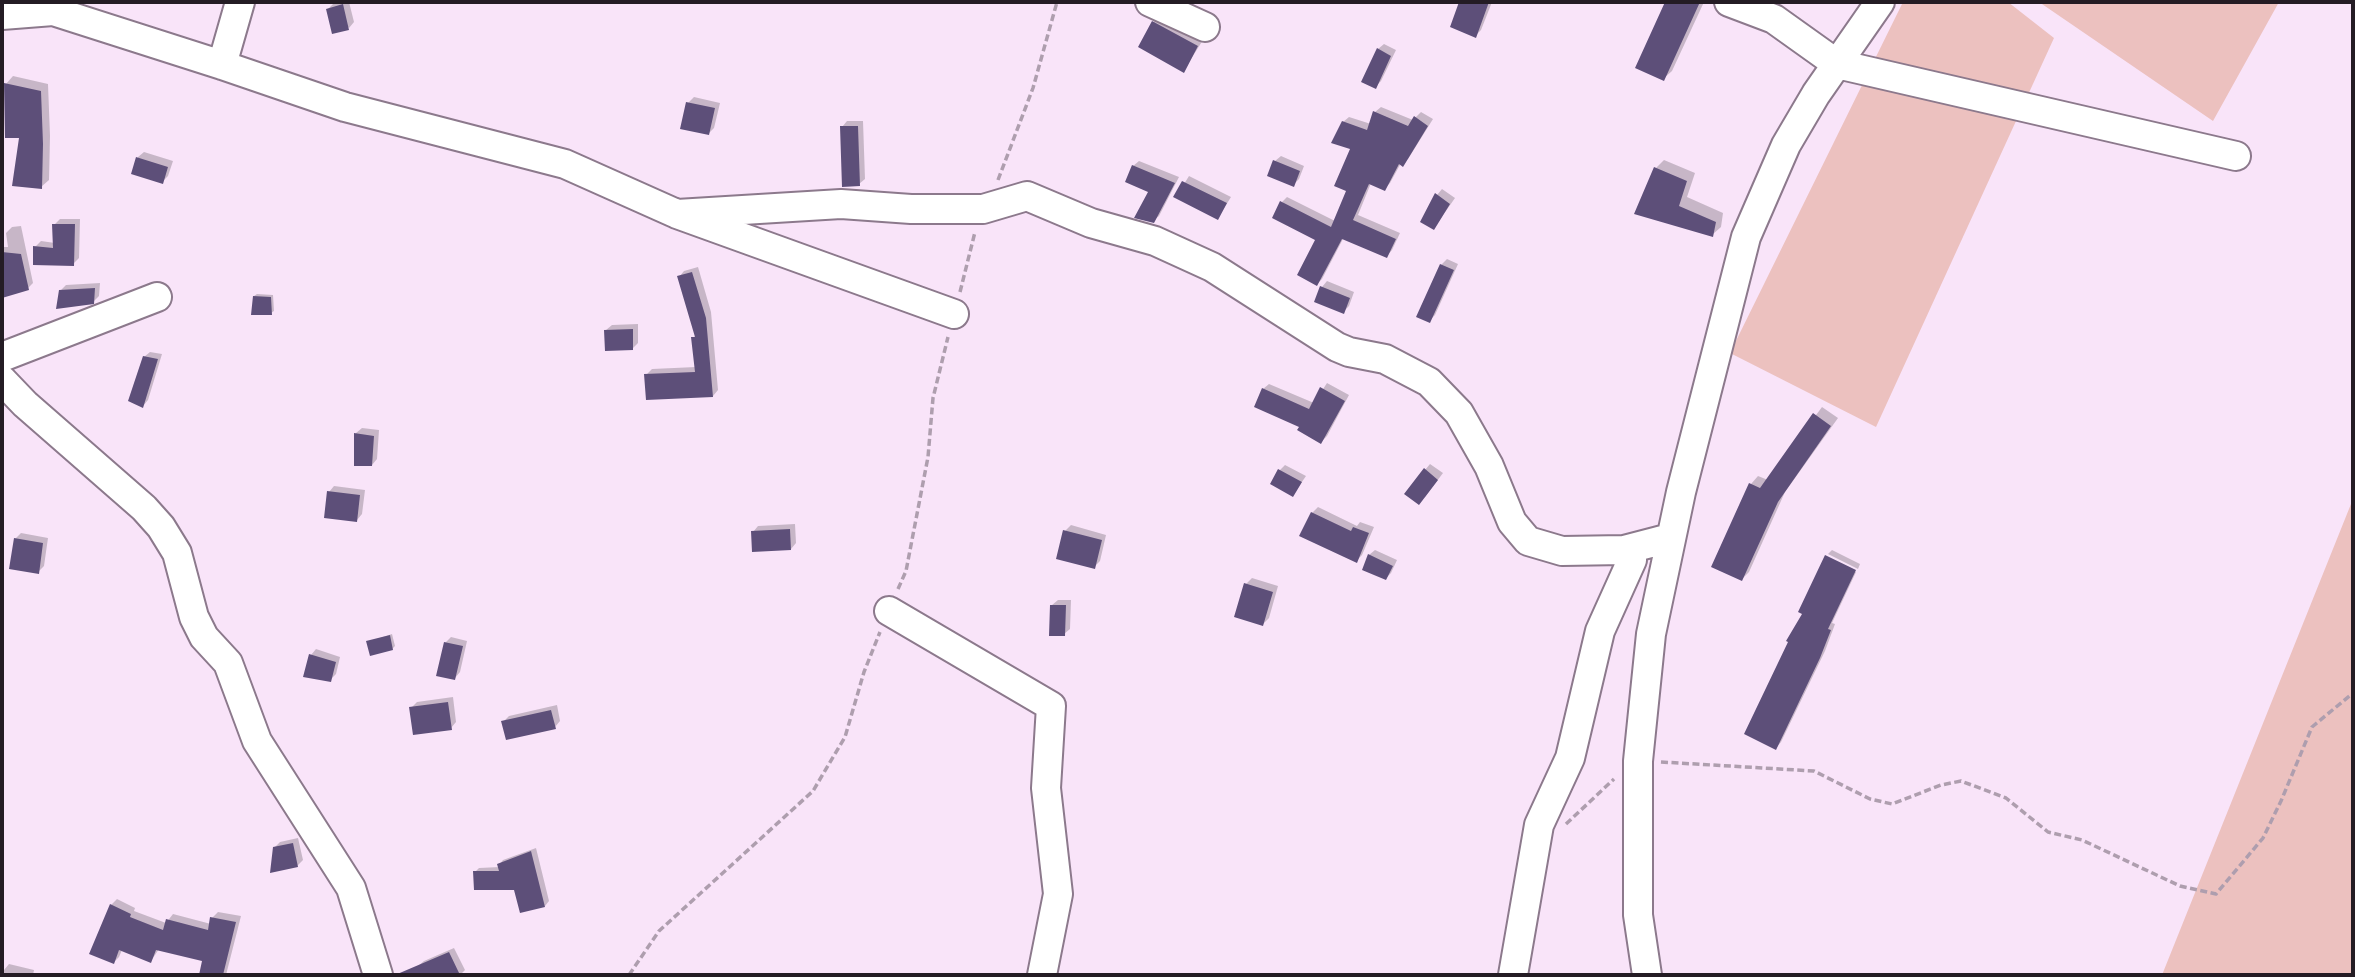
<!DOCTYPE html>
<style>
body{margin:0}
#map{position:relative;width:2355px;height:977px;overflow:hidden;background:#f9e4f9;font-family:Poppins,sans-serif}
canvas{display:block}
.frame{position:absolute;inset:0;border:4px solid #241c24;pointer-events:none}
</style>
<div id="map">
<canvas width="2355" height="977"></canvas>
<div class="frame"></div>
</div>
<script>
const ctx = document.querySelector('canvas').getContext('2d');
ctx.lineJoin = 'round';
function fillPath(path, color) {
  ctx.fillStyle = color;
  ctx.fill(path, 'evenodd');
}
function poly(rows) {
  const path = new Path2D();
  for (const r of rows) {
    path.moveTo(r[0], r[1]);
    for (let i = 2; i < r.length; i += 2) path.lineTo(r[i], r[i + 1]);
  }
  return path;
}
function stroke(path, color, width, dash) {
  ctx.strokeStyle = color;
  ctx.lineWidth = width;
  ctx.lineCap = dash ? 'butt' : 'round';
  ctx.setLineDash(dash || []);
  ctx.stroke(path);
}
const green = poly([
 [1903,2,2008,2,2054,38,1876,427,1730,353],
 [2039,2,2279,2,2213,121],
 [2353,499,2353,975,2162,975]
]);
const shadow = poly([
 [340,2,349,2,354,22,349,28,328,9,333,4],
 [1461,2,1492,2,1481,30,1476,35,1452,26],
 [1667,2,1704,2,1672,71,1663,79,1637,67],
 [1159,17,1203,40,1184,70,1153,22],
 [1384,44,1396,50,1381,81,1375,87,1378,49],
 [13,76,48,84,50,136,49,180,41,187,21,136,6,84],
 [694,97,720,103,714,128,709,133,688,103],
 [1381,107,1413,120,1421,112,1433,119,1408,159,1401,163,1390,183,1385,188,1371,183,1358,215,1400,233,1392,250,1387,256,1344,237,1322,279,1317,284,1318,239,1282,202,1287,197,1335,221,1348,191,1352,148,1343,122,1349,117,1371,124,1375,112],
 [847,121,863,121,865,179,859,184,842,127],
 [144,152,173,161,168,176,162,182,133,173,138,157],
 [1281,156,1304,166,1299,179,1293,185,1275,161],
 [1664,160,1695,173,1687,197,1723,213,1721,227,1712,235,1636,213,1656,168],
 [1139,161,1179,177,1159,216,1153,221,1150,191,1133,166],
 [1189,176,1231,197,1218,218,1176,197],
 [1442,189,1455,198,1434,228,1437,195],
 [60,219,80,219,79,258,73,264,35,247,41,241,55,243,54,225],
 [21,226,33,283,28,288,10,268,2,268,2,247,8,247,6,233,12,227],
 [1447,259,1458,264,1435,315,1429,321,1441,265],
 [698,267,711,312,718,390,713,396,646,375,652,369,696,367,693,338,696,335,679,277,684,271],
 [1327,281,1354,292,1349,306,1343,312,1322,287],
 [100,283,99,296,93,302,60,291,66,285],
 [257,294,273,295,274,311,271,313,254,296],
 [638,324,638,343,632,349,606,330,612,325],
 [150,352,162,354,148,400,143,406,144,357],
 [1327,383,1349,395,1327,436,1321,442,1263,389,1269,384,1314,403],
 [1822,407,1838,418,1785,492,1749,572,1742,579,1714,566,1751,484,1758,476,1768,480],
 [362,428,379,430,377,459,372,465,356,464,356,433],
 [1430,464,1443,473,1425,497,1425,470],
 [1285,465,1306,476,1293,495,1279,471],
 [334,486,365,490,362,514,357,520,329,492],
 [1318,507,1357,526,1360,522,1374,527,1362,555,1357,560,1312,513],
 [795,524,796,543,791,549,753,532,758,526],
 [1071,525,1106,535,1100,561,1094,567,1065,531],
 [21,533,48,538,44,566,38,572,15,539],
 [1375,550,1397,560,1391,573,1386,578,1369,555],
 [1832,550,1860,564,1858,569,1828,554],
 [1826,557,1856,572,1832,623,1835,624,1825,651,1781,742,1776,748,1805,613],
 [1252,578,1278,586,1269,618,1263,624,1246,584],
 [1058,600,1071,600,1070,629,1064,634,1052,605],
 [392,634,395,646,392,649,368,642],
 [451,637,467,641,460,672,455,678,445,643],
 [316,649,340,657,336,674,330,680,311,655],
 [453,697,456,722,451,728,411,708,417,702],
 [557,705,560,721,555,727,503,722,509,716],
 [298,838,303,860,297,866,274,848,280,842],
 [536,848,549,901,545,906,515,888,475,872,479,868,500,867,499,865,503,860],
 [117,899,135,908,134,911,166,923,173,914,211,924,212,918,218,912,241,916,226,975,201,975,204,960,159,949,151,961,122,950,119,957,114,962,111,905],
 [454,948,465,970,460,975,424,975,418,966,424,961],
 [9,964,34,970,33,975,3,975,4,970]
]);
const building = poly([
 [1459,2,1489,2,1476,38,1450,27],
 [1665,2,1700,2,1664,81,1635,68],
 [343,4,349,30,332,34,326,9],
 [1152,21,1198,46,1184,73,1138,47],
 [1377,48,1391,56,1376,89,1361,82],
 [4,83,41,91,43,144,42,189,12,186,19,138,5,138],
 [686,102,715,108,709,135,680,129],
 [1373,111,1408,126,1414,116,1428,126,1403,167,1399,164,1385,191,1369,184,1353,220,1396,239,1387,258,1342,239,1317,286,1297,275,1315,240,1272,218,1280,201,1331,227,1346,191,1334,186,1350,149,1331,143,1342,121,1367,130],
 [840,126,858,126,860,186,842,187],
 [136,157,168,167,163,184,131,174],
 [1273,160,1300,171,1294,187,1267,176],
 [1132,165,1175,183,1154,223,1134,218,1148,192,1125,182],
 [1654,167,1687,181,1679,206,1716,222,1713,237,1634,214],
 [1182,181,1227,203,1218,220,1173,197],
 [1435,193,1450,204,1434,230,1420,222],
 [52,224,75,224,74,266,33,265,33,246,53,248],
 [2,252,21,254,29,290,2,298],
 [1440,264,1454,270,1430,323,1416,317],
 [692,272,706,318,713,397,646,400,644,374,695,372,691,337,695,337,677,276],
 [1320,286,1350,298,1344,314,1314,302],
 [95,288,94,304,56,309,59,290],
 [253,296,271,297,272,315,251,315],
 [633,329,633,350,605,351,604,330],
 [143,356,158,359,143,408,128,401],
 [1320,387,1345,401,1321,444,1297,430,1299,427,1254,407,1262,388,1309,409],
 [1813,413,1831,426,1778,502,1742,581,1711,567,1749,483,1760,488],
 [354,433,374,436,372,466,354,466],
 [1424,468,1438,480,1419,505,1404,494],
 [1278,469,1302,482,1293,497,1270,484],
 [327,491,360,495,357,522,324,518],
 [1311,512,1351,531,1353,527,1369,533,1357,563,1299,536],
 [790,529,791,550,752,552,751,531],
 [1063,530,1102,540,1095,569,1056,559],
 [14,538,43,543,39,574,9,569],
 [1368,554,1393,566,1386,580,1362,570],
 [1825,555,1856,570,1828,629,1831,630,1820,658,1776,750,1744,734,1788,642,1786,641,1802,614,1798,612],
 [1244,583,1273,592,1263,626,1234,617],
 [1050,605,1066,605,1065,636,1049,636],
 [390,635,393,650,370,656,366,641],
 [444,642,463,646,455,680,436,676],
 [309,654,336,662,331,682,303,677],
 [448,702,452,730,413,735,409,707],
 [551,710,556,729,506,740,501,721],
 [293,843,298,867,270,873,273,847],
 [531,851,545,907,520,913,514,890,474,890,473,871,499,871,497,864],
 [110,904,131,914,130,917,163,930,166,919,208,930,210,917,236,922,223,975,199,975,202,961,156,950,151,963,119,950,114,964,89,954],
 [449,952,460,975,395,975]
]);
const path = poly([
 [998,180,1033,88,1057,2],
 [960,292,975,232],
 [898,589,906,571,928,457,933,398,948,337],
 [1661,762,1814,771,1870,799,1892,804,1941,785,1961,781,2006,798,2048,832,2082,840,2180,886,2216,894,2263,838,2281,801,2312,727,2353,693],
 [1566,824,1614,779],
 [629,975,659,931,813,791,845,737,864,672,880,632]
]);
const minor = poly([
 [1150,2,1205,27],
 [1729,2,1774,19,1837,64,2236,156],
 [2,15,53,11,222,65,345,107,565,164,677,214,954,314],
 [222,65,240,2],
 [677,214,841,204,911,209,983,209,1027,196,1091,223,1155,241,1212,267,1337,347,1349,352,1385,359,1429,382,1459,413,1489,466,1512,522,1528,541,1562,551,1624,550,1670,538],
 [2,357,157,297],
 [2,380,25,404,144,508,161,527,177,553,194,617,204,637,228,663,257,741,351,888,378,975],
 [889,611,1051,706,1046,788,1058,894,1042,975],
 [1513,975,1539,825,1570,758,1600,631,1632,560],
 [1647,975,1638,915,1638,761,1651,634,1681,492,1746,237,1786,145,1816,94,1880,2]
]);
fillPath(green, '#ecc1bf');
fillPath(shadow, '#0003');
fillPath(building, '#5d4f79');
stroke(minor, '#8c798c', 32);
stroke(path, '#ae9eae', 3.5, [7, 3.5]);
stroke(minor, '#fff', 28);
</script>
